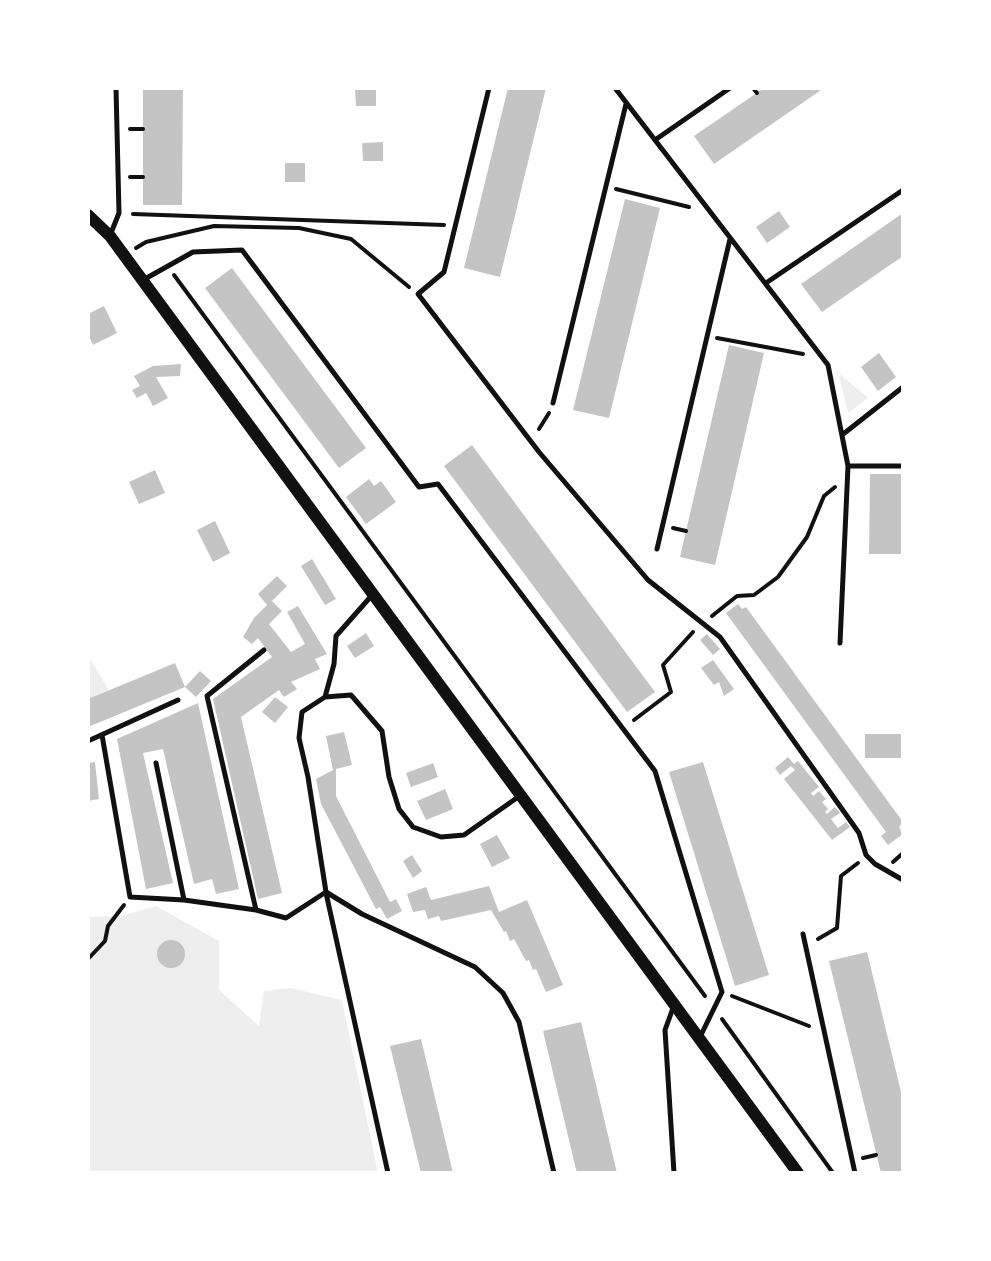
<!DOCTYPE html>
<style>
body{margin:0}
#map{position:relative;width:991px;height:1261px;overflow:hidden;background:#fff;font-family:Helvetica,sans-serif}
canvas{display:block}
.frame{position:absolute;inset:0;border:90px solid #fff;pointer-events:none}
</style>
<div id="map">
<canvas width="991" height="1261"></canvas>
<div class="frame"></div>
</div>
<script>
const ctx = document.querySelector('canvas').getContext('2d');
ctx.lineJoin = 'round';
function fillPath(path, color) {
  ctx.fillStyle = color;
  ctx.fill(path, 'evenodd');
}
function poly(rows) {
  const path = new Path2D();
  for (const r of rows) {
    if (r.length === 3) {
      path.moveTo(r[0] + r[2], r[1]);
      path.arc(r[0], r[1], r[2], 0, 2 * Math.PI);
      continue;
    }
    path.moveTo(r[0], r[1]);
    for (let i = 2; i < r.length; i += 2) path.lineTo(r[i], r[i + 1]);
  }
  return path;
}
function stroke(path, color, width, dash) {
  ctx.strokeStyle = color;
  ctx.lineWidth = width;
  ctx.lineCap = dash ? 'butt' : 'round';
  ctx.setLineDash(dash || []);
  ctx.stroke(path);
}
const green = poly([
 [841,375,868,398,848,413,839,376],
 [88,656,109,690,88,699],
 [156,906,219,941,219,990,259,1026,264,991,291,988,342,1000,378,1173,88,1173,88,917,121,916]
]);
const building = poly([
 [143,88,183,88,182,205,143,205],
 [355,88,376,88,376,106,356,106],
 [508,88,546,88,500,277,464,268],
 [764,88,824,88,714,164,694,136],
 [383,142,383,161,363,161,362,143],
 [285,163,305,163,305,182,285,182],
 [625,199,660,208,609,418,573,410],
 [779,211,790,227,767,243,756,227],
 [903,213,903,256,822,312,801,284],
 [232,268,366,448,339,468,205,288],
 [104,306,117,333,93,345,88,334,88,314],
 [729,345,764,353,715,565,680,557],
 [879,353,896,377,878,391,861,367],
 [181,364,180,376,156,377,168,398,153,406,146,393,137,398,132,390,140,386,134,376,153,366],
 [472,445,655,692,627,712,444,466],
 [155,470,165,493,139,504,129,482],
 [870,474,903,474,903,554,869,554],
 [369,479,374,486,381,481,396,502,366,524,346,497],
 [215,521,230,553,213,562,197,530],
 [312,559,336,599,325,605,301,566],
 [277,576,287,586,272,601,282,611,269,624,291,652,305,644,287,612,298,606,327,654,315,659,320,669,291,682,297,689,284,697,279,690,241,717,282,893,258,899,213,699,272,657,258,638,252,644,243,637,254,618,267,605,258,594],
 [738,604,742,609,746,607,903,822,899,827,903,834,888,845,881,836,886,832,726,613],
 [366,633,374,646,355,658,347,646],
 [707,634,720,649,713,655,700,640],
 [713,660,734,689,724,696,719,682,714,685,701,668],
 [175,663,185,687,200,671,211,681,196,697,185,687,88,727,88,699],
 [275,697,288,707,275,723,262,712],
 [198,703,239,889,216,894,212,879,194,884,163,749,143,753,173,883,146,889,117,739],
 [344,732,352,765,336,769,336,796,390,902,396,899,402,911,387,919,380,907,376,909,321,804,316,779,333,770,326,736],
 [865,734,903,734,903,758,865,758],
 [788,757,794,764,798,761,819,787,811,793,813,796,819,791,826,799,822,802,828,809,825,812,827,814,835,807,840,813,831,819,838,828,846,822,850,827,832,840,784,779,795,770,791,766,780,775,775,768],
 [95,762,99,799,88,801,88,763],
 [703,762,769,975,735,986,669,772],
 [433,763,438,777,411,787,406,773],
 [445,789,453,809,426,820,417,801],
 [497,835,510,858,492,867,480,844],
 [412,855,422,871,413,878,403,861],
 [489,886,499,912,527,900,563,985,546,992,536,969,533,970,529,960,526,961,514,939,510,941,506,931,504,932,491,910,441,921,439,916,428,919,425,910,413,912,407,894,426,887,431,900],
 [171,954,14],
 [867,952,903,1100,903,1172,899,1173,881,1173,829,961],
 [581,1022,617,1173,577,1173,574,1161,543,1031],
 [421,1039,453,1173,421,1173,390,1046]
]);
const path = poly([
 [753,88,757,93],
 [130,129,143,129],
 [130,177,143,177],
 [616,189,689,207],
 [133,214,444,225],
 [136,248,146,242,214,226,299,228,351,239,409,287],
 [174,275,705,996],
 [717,338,803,354],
 [539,429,549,413],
 [673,528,686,531],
 [712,616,737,596,754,595,778,577,807,537,824,496,835,487],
 [634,720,671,692,663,665,693,632],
 [893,862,903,853],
 [818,939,837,928,841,876,858,863],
 [88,959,105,941,108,926,124,905],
 [732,996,809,1026],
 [722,1019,833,1173],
 [863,1158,876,1155]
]);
const service = poly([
 [489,88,444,272,418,294,539,452,648,580,720,637,859,833,866,855,875,864,903,880],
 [615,88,828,365,848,466,840,643],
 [655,140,730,88],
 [111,233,119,213,116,88],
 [143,280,193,252,242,250,419,487,438,484,655,771,722,992,700,1037],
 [766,283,903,190],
 [553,403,626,104],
 [842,435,903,387],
 [848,466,903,466],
 [657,549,730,239],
 [264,650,207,696,256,910,286,918,326,892,308,777,299,738,302,712,325,697,351,695,382,731,389,777,399,809,413,827,441,837,464,835,521,795],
 [325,697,334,664,336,636,373,594],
 [102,735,130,897,184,900],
 [88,741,178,700],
 [156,763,184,900,256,910],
 [326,892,362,914,475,967,503,993,519,1022,554,1173],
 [326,893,388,1173],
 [803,934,855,1173],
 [673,1008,665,1030,674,1173]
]);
const tertiary = poly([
 [88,215,110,236,798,1173]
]);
fillPath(green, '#eee');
fillPath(building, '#c4c4c4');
stroke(path, '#111', 4);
stroke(service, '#111', 5);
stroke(tertiary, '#111', 12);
</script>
